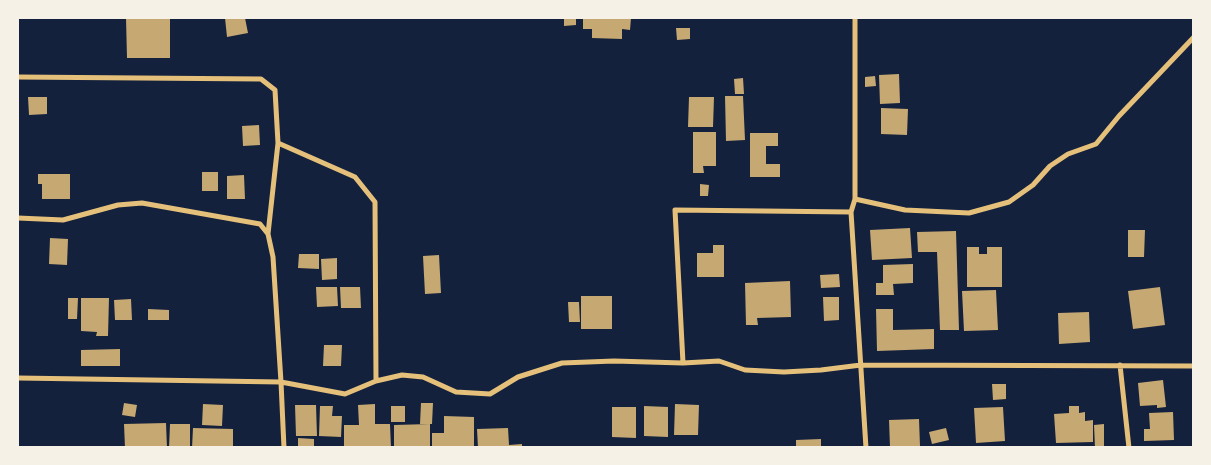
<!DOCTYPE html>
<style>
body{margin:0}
#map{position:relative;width:1211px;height:465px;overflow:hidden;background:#14213d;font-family:"Source Sans 3",sans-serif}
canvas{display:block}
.frame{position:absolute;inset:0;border:19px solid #f6f1e7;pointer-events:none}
</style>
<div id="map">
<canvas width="1211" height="465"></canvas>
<div class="frame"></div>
</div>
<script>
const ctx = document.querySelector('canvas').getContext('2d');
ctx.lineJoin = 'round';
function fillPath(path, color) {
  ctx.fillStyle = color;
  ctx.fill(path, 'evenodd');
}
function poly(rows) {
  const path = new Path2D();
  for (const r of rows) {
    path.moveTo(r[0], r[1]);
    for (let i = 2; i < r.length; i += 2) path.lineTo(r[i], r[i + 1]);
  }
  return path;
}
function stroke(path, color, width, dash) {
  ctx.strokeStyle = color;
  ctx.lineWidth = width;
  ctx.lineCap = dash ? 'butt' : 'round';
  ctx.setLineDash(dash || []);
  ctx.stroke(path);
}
const building = poly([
 [126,18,170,18,170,58,127,58],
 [225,18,245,18,248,33,227,37],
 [564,18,576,18,576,25,564,26],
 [583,18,631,18,630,30,622,29,622,39,592,38,592,29,583,29],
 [676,28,690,28,690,39,677,40],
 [899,74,900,103,880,104,879,75],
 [875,76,876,86,865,87,865,77],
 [743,78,744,94,735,94,734,79],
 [725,96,743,96,745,140,726,141],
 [28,97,47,97,47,114,29,115],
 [689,97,714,97,713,127,688,127],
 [881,108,908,109,907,135,881,134],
 [259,125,260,145,243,146,242,126],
 [693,132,716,132,716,166,703,166,704,173,693,173],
 [750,133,778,133,778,146,766,146,766,164,780,164,780,177,750,177],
 [202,172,218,172,218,191,202,191],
 [38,174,70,174,70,199,42,199,42,184,38,184],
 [244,175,245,199,227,199,227,176],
 [700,184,709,185,708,196,700,196],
 [910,228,912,258,872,260,870,230],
 [1128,230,1145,230,1144,257,1128,257],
 [956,231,959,330,940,330,937,252,918,252,917,232],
 [50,238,68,239,67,265,49,264],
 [713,245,724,245,724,277,697,277,697,253,713,253],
 [967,247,979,247,979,254,987,254,987,247,1002,247,1002,287,967,287],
 [299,254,319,254,319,269,298,268],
 [439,255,441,293,425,294,423,256],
 [337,258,337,279,322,280,321,259],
 [913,264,913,283,893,284,894,295,876,295,876,283,883,283,883,265],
 [839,274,840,287,821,288,820,275],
 [790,281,791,317,757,318,758,325,746,325,745,283],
 [316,287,337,287,338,306,317,307],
 [340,287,360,287,361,308,341,308],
 [1160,287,1165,325,1133,329,1128,291],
 [996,290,998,330,964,331,962,291],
 [581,296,612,296,612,329,581,329],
 [823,297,839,297,839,320,824,321],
 [68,298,78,298,77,319,68,319],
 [81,298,109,298,108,336,96,336,97,332,81,331],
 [131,299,132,320,115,320,114,300],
 [568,302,579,302,580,322,569,322],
 [148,309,169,310,169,320,148,320],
 [876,309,893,309,893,330,934,329,934,349,877,351],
 [1089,312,1090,342,1059,344,1058,313],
 [324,345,342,345,341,366,323,366],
 [120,349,120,366,81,366,81,350],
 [1163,380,1166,407,1157,408,1157,405,1140,406,1138,383],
 [992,384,1006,384,1006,399,993,400],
 [124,403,137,405,135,417,122,415],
 [421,403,433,403,432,424,420,424],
 [203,404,223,405,222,426,202,425],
 [375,404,375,424,390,424,391,448,344,448,344,425,359,425,358,405],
 [675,404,699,405,698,435,674,435],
 [295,405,316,405,317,436,296,436],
 [320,406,333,406,332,416,342,416,341,437,319,436],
 [391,406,405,406,405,422,391,422],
 [644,406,668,407,668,437,644,436],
 [1069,406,1079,406,1079,413,1085,412,1085,421,1093,420,1093,442,1056,443,1054,414,1069,413],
 [612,407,636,407,636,438,612,437],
 [1003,407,1005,441,976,443,974,408],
 [1173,412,1174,440,1144,441,1144,429,1150,429,1149,413],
 [444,416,474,417,474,448,432,448,432,433,444,433],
 [919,419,920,446,890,447,889,420],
 [166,423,167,448,125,448,124,424],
 [170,424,190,424,190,448,169,448],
 [430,424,430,448,394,448,394,425],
 [1104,424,1104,448,1095,448,1094,425],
 [193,428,233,429,233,448,192,448],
 [508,428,509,445,522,444,522,448,478,448,477,429],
 [946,428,949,440,932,444,929,432],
 [298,438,314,439,314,448,298,448],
 [821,439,821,448,796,448,796,440]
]);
const minor = poly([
 [855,18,855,199],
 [18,77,261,79,275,90,278,143,268,234],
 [278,143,355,177,375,202,376,381],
 [18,218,63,220,118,205,142,203,260,224,268,234,273,257,281,382,284,448],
 [683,363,719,361,745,370,784,372,821,370,861,365,1194,366],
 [1120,365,1129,448],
 [18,378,281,382,345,394,376,381,402,375,423,377,456,392,490,394,518,377,562,363,614,361,683,363,675,210,851,212],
 [866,448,851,212,855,199,905,210,969,213,1009,202,1033,185,1050,166,1068,154,1096,144,1119,116,1194,37]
]);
fillPath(building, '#c6a872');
stroke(minor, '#e5c07b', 5);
</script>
